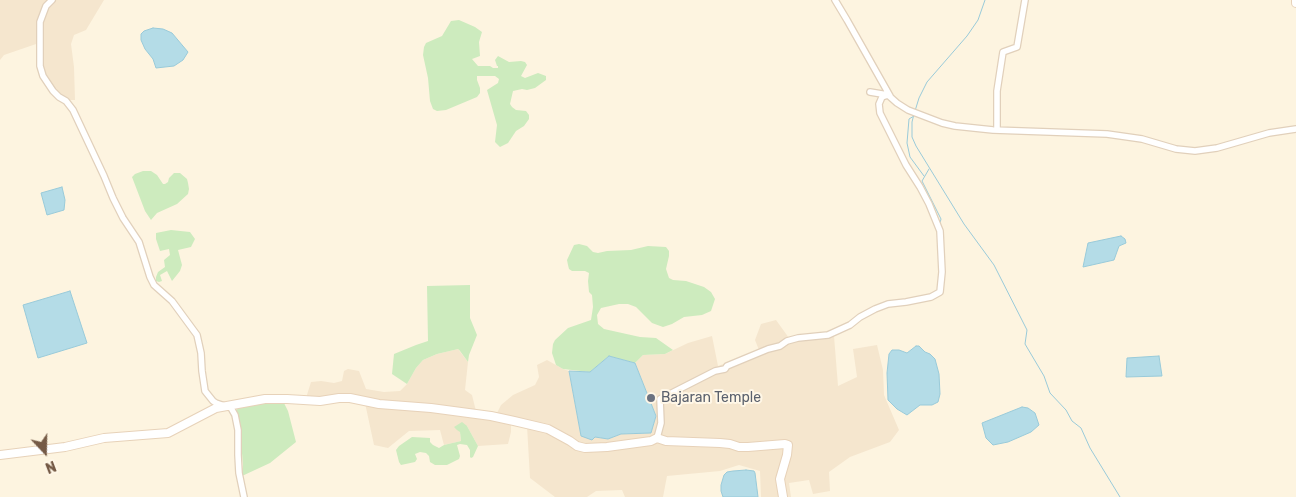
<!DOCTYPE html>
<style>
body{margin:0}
#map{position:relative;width:1296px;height:497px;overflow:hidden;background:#fdf4e0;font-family:Rubik,sans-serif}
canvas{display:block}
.north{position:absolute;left:20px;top:427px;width:50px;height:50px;-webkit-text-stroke:4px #fff7e7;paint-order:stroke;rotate:159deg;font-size:14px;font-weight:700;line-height:20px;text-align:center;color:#755a46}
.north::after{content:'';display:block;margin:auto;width:18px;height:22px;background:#755a46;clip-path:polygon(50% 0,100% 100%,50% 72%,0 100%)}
</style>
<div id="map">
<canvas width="1296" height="497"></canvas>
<div class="north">N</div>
</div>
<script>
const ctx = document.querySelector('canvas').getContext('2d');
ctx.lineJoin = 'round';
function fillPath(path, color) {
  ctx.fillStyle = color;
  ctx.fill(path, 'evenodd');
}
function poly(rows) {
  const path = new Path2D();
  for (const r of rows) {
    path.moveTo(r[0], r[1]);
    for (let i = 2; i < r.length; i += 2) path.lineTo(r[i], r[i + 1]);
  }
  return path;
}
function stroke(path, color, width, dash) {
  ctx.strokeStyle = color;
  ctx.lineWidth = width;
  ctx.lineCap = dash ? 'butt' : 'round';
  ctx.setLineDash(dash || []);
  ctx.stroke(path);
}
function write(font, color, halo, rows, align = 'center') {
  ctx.font = font + ' Rubik,sans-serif';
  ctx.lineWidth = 4;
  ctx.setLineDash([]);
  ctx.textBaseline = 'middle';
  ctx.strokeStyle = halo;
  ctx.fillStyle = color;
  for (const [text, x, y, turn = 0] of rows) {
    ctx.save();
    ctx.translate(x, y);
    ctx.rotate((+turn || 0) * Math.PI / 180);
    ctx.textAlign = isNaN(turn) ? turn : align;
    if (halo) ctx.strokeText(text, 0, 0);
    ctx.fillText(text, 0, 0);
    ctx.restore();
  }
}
const residential = poly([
 [0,0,104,0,86,30,74,35,71,44,74,67,75,100,67,100,43,81,39,43,4,55,0,60],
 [776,320,789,338,834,336,838,386,857,377,853,349,877,345,883,370,884,395,899,430,890,442,850,457,829,472,830,491,813,494,809,480,789,483,791,497,761,497,760,471,739,465,720,471,667,476,663,497,625,497,622,490,596,491,587,497,555,497,530,478,527,426,511,423,511,432,508,444,478,446,467,426,460,432,461,441,444,445,440,430,409,431,388,448,374,445,365,403,350,400,306,398,311,382,321,381,334,383,342,381,344,371,348,369,359,371,366,389,384,392,400,391,407,384,416,368,423,360,437,354,458,349,468,362,465,390,472,395,476,411,497,413,501,405,513,395,535,385,539,377,537,365,547,360,563,369,569,371,581,436,595,437,608,439,621,434,651,433,656,416,635,363,643,355,665,354,688,343,712,336,718,366,759,350,755,340,761,324]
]);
const green = poly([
 [459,20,475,27,482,32,479,42,480,56,472,59,478,66,490,66,493,68,498,68,498,66,497,66,495,60,498,56,509,62,521,61,525,62,527,65,521,76,525,78,538,73,546,76,546,80,535,88,527,90,522,89,513,91,510,104,512,107,516,110,526,111,529,115,529,119,524,126,516,131,508,143,500,147,495,142,497,125,487,90,498,83,499,79,495,76,477,76,477,80,480,88,480,93,477,97,446,110,437,111,433,109,430,101,428,78,423,55,424,47,426,43,442,36,451,21],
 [143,171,151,171,157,175,163,184,165,184,168,182,169,178,174,173,180,173,187,179,188,183,189,189,188,194,177,204,157,213,151,220,145,211,132,177,135,174],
 [171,230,190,232,195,239,191,247,178,250,182,265,180,271,172,281,167,271,160,275,162,281,159,282,156,281,156,277,158,272,165,267,164,260,170,255,169,249,160,251,156,239,156,233],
 [579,244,587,246,593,252,598,253,607,251,631,250,648,246,666,247,669,251,669,256,666,269,669,278,673,280,686,281,704,287,711,292,715,299,711,311,702,315,684,317,672,324,663,327,652,323,636,307,628,304,619,304,601,308,597,315,598,324,604,329,640,337,656,338,673,350,665,354,643,355,635,363,609,356,590,372,563,369,556,365,552,353,553,344,555,340,568,328,591,320,593,307,592,295,589,292,588,281,589,273,585,271,572,271,569,269,568,265,567,260,574,245],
 [470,285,470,318,477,335,469,355,468,362,460,351,458,349,454,350,437,354,423,360,416,368,407,384,392,374,394,354,416,345,428,341,427,286],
 [262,402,284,403,288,411,296,442,270,463,242,476,243,465,240,429,236,410,246,404],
 [462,422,467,426,478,446,473,457,471,458,470,457,470,450,467,445,460,444,457,445,460,456,459,459,447,465,435,465,430,462,429,456,426,453,420,452,415,454,417,459,415,462,401,465,399,462,396,450,399,446,412,437,430,438,430,442,433,445,439,448,444,445,461,441,460,432,457,430,454,427]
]);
const water = poly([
 [153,28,163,29,172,33,188,52,183,60,174,66,156,68,153,59,145,49,141,40,141,34,144,31,153,28],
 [62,187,65,200,64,210,47,215,41,193,62,187],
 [1121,236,1125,239,1126,243,1119,246,1114,260,1083,267,1088,243,1121,236],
 [70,291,87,343,38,358,23,305,70,291],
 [916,346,919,346,925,352,930,354,935,359,939,374,940,394,938,402,932,405,920,405,907,415,897,409,888,400,887,373,889,354,892,350,899,350,907,353,916,346],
 [609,356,635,363,656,416,651,433,621,434,608,439,595,437,592,440,581,436,569,371,590,372,609,356],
 [1159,356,1162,376,1126,377,1127,358,1159,356],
 [1022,407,1028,408,1035,413,1039,425,1031,432,1008,442,993,445,986,438,982,423,1022,407],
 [746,470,754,471,755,473,758,497,723,497,721,491,721,485,724,475,727,472,733,471,746,470]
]);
const stream = poly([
 [915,111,919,98,927,82,967,36,978,20,985,0],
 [914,114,912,122,912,137,916,146,964,224,994,265,1027,330,1025,344,1044,376,1050,393,1066,410,1072,421,1081,428,1090,448,1120,497],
 [914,116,909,119,907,143,910,157,924,176],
 [929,169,922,181,941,219,940,223]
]);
const street = poly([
 [52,0,46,6,40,22,40,66,43,76,53,91,59,97,66,101,73,110,104,176,113,198,123,218,139,242,150,277,154,285,172,301,197,335,201,353,202,371,205,391,213,401,216,403,231,408,235,415,238,430,238,455,239,473,244,497],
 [835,0,847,20,890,96],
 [870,92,888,95,897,103,908,110,942,123,955,126,993,130,1107,134,1142,139,1176,149,1195,151,1217,148,1269,133,1296,129],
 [997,129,997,91,1003,52,1017,47,1025,0],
 [657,438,661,423,660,399,715,371,725,369,727,366,768,349,780,346,787,341,798,338,828,335,850,325,860,317,875,309,888,304,906,302,931,297,940,292,942,272,940,231,929,204,920,187,906,165,880,113,879,104,882,97,888,95]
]);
const secondary = poly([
 [1296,0,1296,3],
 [0,455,65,447,104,438,168,433,216,408,265,399,287,399,320,401,339,398,350,398,379,404,431,408,491,416,514,421,548,429,570,441,577,446,585,448,607,447,651,441,657,438,666,441,720,443,730,444,739,447,748,447,785,444,788,445,787,455,780,479,783,497]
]);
const markers = [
 [651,398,5,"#6b7280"]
];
const worshipNames = [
 ["Bajaran Temple",661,398]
];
fillPath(residential, '#f5e6ce');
fillPath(green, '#cdebbe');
fillPath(water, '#b4dce7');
stroke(water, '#99cad9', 1);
stroke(stream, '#99cad9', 1);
stroke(street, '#e1d0bb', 8);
stroke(secondary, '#e7d2b9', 10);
stroke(street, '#fff', 5.5);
stroke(secondary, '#fff', 8);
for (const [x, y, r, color] of markers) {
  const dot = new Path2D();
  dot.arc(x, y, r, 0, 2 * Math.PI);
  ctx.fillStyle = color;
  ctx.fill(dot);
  stroke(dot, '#fff7e7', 2);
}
write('14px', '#5b616d', '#fff7e7', worshipNames, 'left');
</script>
